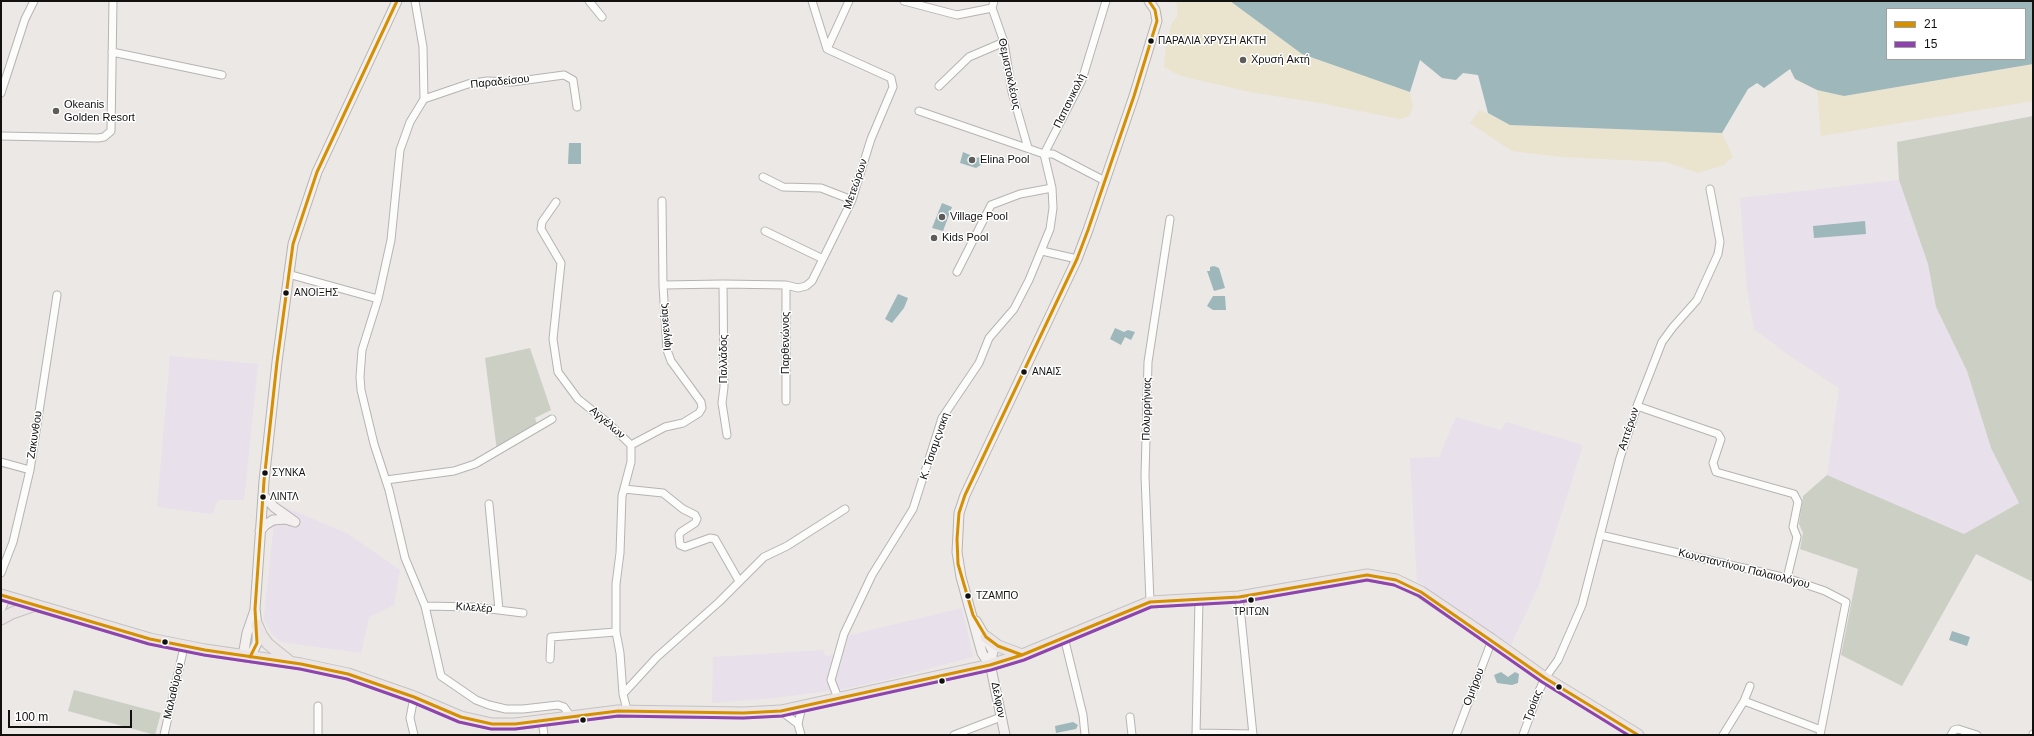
<!DOCTYPE html>
<meta charset="utf-8">
<style>
body{margin:0}
#map{position:relative;width:2034px;height:736px;overflow:hidden;background:#ebe8e6;font-family:Arial,sans-serif}
canvas{display:block}
.frame{position:absolute;inset:0;border:2px solid #121110;pointer-events:none}
.legend{position:absolute;left:1886px;top:8px;width:140px;height:52px;box-sizing:border-box;background:#fff;border:1px solid #a0a09f;margin:0;padding:5px 7px;list-style:none;font-size:12px;color:#121110}
.legend li{display:flex;align-items:center;gap:8px;height:20px}
.legend b{width:20px;border:1px solid #a0a09f}
.scale{position:absolute;left:8px;top:710px;width:124px;height:18px;box-sizing:border-box;border:2px solid #121110;border-top:0;padding-left:5px;font-size:12px;line-height:14px;white-space:nowrap;color:#121110;-webkit-text-stroke:3px #fff;paint-order:stroke}
</style>
<div id="map">
<canvas width="2034" height="736"></canvas>
<div class="frame"></div>
<ul class="legend">
<li><b style="height:5px;background:#d59002"></b>21</li>
<li><b style="height:5px;background:#8e44ad"></b>15</li>
</ul>
<div class="scale">100 m</div>
</div>
<script>
const ctx = document.querySelector('canvas').getContext('2d');
ctx.lineJoin = 'round';
function fillPath(path, color) {
  ctx.fillStyle = color;
  ctx.fill(path, 'evenodd');
}
function poly(rows) {
  const path = new Path2D();
  for (const r of rows) {
    path.moveTo(r[0], r[1]);
    for (let i = 2; i < r.length; i += 2) path.lineTo(r[i], r[i + 1]);
  }
  return path;
}
function stroke(path, color, width, dash) {
  ctx.strokeStyle = color;
  ctx.lineWidth = width;
  ctx.lineCap = dash ? 'butt' : 'round';
  ctx.setLineDash(dash || []);
  ctx.stroke(path);
}
function write(font, color, halo, rows, align = 'center') {
  ctx.font = font + ' Arial,sans-serif';
  ctx.lineWidth = 3;
  ctx.setLineDash([]);
  ctx.textBaseline = 'middle';
  ctx.strokeStyle = halo;
  ctx.fillStyle = color;
  for (const [text, x, y, turn = 0] of rows) {
    ctx.save();
    ctx.translate(x, y);
    ctx.rotate((+turn || 0) * Math.PI / 180);
    ctx.textAlign = isNaN(turn) ? turn : align;
    if (halo) ctx.strokeText(text, 0, 0);
    ctx.fillText(text, 0, 0);
    ctx.restore();
  }
}
const commercial = poly([
 [1899,180,1928,264,1936,307,1967,371,1991,448,2019,503,1964,534,1827,475,1839,388,1790,356,1754,329,1747,289,1740,198],
 [170,356,258,364,244,500,218,500,212,514,157,507],
 [1456,417,1501,430,1506,422,1583,445,1539,585,1511,645,1417,581,1410,458,1439,457],
 [276,503,348,534,400,570,394,605,369,617,361,653,281,642,272,634,264,619],
 [962,608,973,657,894,678,844,689,775,698,712,703,713,657,823,650,826,656,838,654,846,636]
]);
const green = poly([
 [2033,116,2033,582,1976,554,1902,686,1841,655,1858,569,1800,549,1803,533,1799,524,1803,496,1827,475,1964,534,2019,503,1991,448,1967,371,1936,307,1928,264,1899,180,1897,142],
 [530,348,551,410,535,418,538,427,497,451,485,358],
 [74,690,161,713,155,735,68,711]
]);
const sand = poly([
 [1174,1,1230,1,1302,54,1410,92,1413,107,1409,116,1400,119,1320,103,1250,92,1181,76,1164,67,1166,43,1172,23,1177,17,1177,5],
 [2033,64,2033,101,1821,136,1817,90,1844,96],
 [1480,110,1511,125,1722,133,1733,157,1724,165,1698,173,1666,162,1562,157,1512,151,1470,123]
]);
const water = poly([
 [1230,1,2033,1,2033,64,1844,96,1817,90,1795,79,1790,69,1764,88,1757,83,1748,89,1722,133,1510,125,1488,113,1478,75,1463,73,1456,80,1442,78,1420,60,1410,92,1302,54],
 [1887,9,2025,9,2025,59,1887,59],
 [569,143,581,143,581,164,568,164],
 [963,152,977,158,982,156,984,163,976,168,960,163],
 [942,203,952,207,943,231,932,228],
 [1865,221,1866,234,1814,238,1813,226],
 [1214,266,1219,268,1225,288,1214,291,1207,271,1210,271,1210,267],
 [898,294,908,298,904,308,892,323,885,319],
 [1213,296,1225,296,1226,310,1213,310,1207,306],
 [1115,328,1124,332,1128,330,1135,332,1131,340,1125,337,1121,345,1110,339],
 [1952,631,1970,637,1967,646,1949,640],
 [1501,672,1508,677,1515,672,1519,674,1518,683,1512,685,1497,683,1494,675],
 [1073,722,1078,725,1076,729,1056,733,1055,726]
]);
const street = poly([
 [415,1,423,47,424,99,410,122,400,150,391,240,378,299,362,350,360,377,361,390,374,444,389,490,405,558,425,606,441,676,476,700,489,705,506,709,523,709,558,705,564,707,571,717],
 [589,1,602,17],
 [904,1,957,15,992,8],
 [994,1,992,8,1004,42,1012,92,1028,148],
 [827,49,849,1],
 [112,52,222,75],
 [939,86,969,57,1004,42],
 [1,93,25,19,34,1],
 [424,99,468,84,487,81,512,82,564,75,573,80,577,107],
 [919,111,1044,154,1053,154,1105,181],
 [1,136,98,138,104,137,111,131,113,1],
 [1044,154,1082,80,1106,1],
 [763,177,783,187,821,188,852,200],
 [556,202,542,222,541,229,561,263,553,339,558,372,578,399,607,422,631,445,631,462,622,496,620,553,616,584,616,632,620,653,623,694,627,710],
 [765,231,823,259],
 [1042,251,1077,259],
 [957,272,991,205,1020,194,1052,188],
 [288,274,378,299],
 [723,284,724,387,722,403,727,435],
 [663,285,723,284,786,285,798,288,806,286,812,281,852,200,871,139,893,87,891,78,827,49,812,1],
 [786,401,786,285],
 [1637,406,1718,434,1721,439,1713,463,1716,472,1794,494,1798,502,1793,527,1797,537,1787,578],
 [631,445,665,427,683,423,699,413,702,408,701,402,671,361,667,350,663,285,662,201],
 [1,462,30,470],
 [386,480,454,471,475,464,552,419],
 [624,489,663,493,683,509,695,515,697,519,695,523,681,532,679,535,680,545,685,547,710,538,715,539,739,581],
 [489,504,499,610],
 [1600,535,1787,578,1825,591,1846,602,1820,735],
 [1,573,13,542,30,470,57,295],
 [1239,597,1253,735],
 [1150,602,1145,476,1148,362,1170,219],
 [425,606,474,607,523,613],
 [1064,637,1083,715,1085,735],
 [550,659,551,637,616,632],
 [623,694,657,657,719,602,764,557,787,546,845,509],
 [838,698,831,680,844,634,872,575,913,509,942,418,979,363,989,338,1014,309,1029,280,1050,229,1053,208,1052,188,1044,154],
 [1744,701,1821,730],
 [781,711,798,724],
 [1130,717,1132,735],
 [542,720,544,735],
 [1196,733,1253,734],
 [164,735,184,647],
 [318,735,318,706],
 [414,735,410,718,414,697],
 [801,735,798,724,802,706],
 [954,735,1001,717],
 [1196,735,1199,599],
 [1456,735,1492,640],
 [1523,735,1539,691,1545,678,1558,660,1582,605,1620,458,1637,406,1662,342,1673,327,1697,300,1718,254,1720,242,1710,189],
 [1723,735,1744,701,1750,686],
 [1951,735,1954,730,1958,729,1977,735],
 [2033,735,2033,734]
]);
const secondary = poly([
 [264,496,274,507,295,522],
 [260,531,265,525,273,520,286,519,292,521],
 [1,608,6,597],
 [976,621,993,651,990,665],
 [243,656,247,633,255,610],
 [250,657,257,643,257,625,255,609,264,481,277,362,293,244,317,172,397,1],
 [1005,735,992,673,990,665,982,653,961,577,957,552,959,513,965,495,1077,259,1088,230,1134,96,1157,21,1155,10,1149,1]
]);
const primary = poly([
 [1,595,150,639,205,650,301,664,348,674,414,697,461,717,492,724,515,724,618,711,743,713,781,711,990,665,1022,655,1150,602,1239,597,1367,575,1396,580,1421,592,1492,640,1545,678,1638,735],
 [1,619,12,613,35,605],
 [257,625,262,636,268,644,289,661],
 [986,637,998,646,1022,655]
]);
const bus1 = poly([
 [1,595,150,639,205,650,301,664,348,674,414,697,461,717,492,724,515,724,618,711,743,713,781,711,990,665,1022,655,1150,602,1239,597,1367,575,1396,580,1421,592,1545,678,1638,735],
 [1022,655,998,646,986,637,973,615,958,564,957,539,959,513,965,495,1077,259,1088,230,1134,96,1157,21,1155,10,1149,1],
 [250,657,257,643,255,609,264,481,277,362,293,244,317,172,397,1]
]);
const bus2 = poly([
 [1,600,149,644,204,655,300,669,347,679,412,702,459,722,491,729,515,729,618,716,743,718,782,716,991,670,1024,660,1151,607,1240,602,1367,580,1394,585,1419,596,1542,682,1628,735]
]);
const markers = [
 [1151,41,3.5,"#121110"],
 [1243,60,4,"#5e5c5b"],
 [56,111,4,"#5e5c5b"],
 [972,160,4,"#5e5c5b"],
 [942,217,4,"#5e5c5b"],
 [934,238,4,"#5e5c5b"],
 [286,293,3.5,"#121110"],
 [1024,372,3.5,"#121110"],
 [265,473,3.5,"#121110"],
 [263,497,3.5,"#121110"],
 [968,596,3.5,"#121110"],
 [1251,600,3.5,"#121110"],
 [165,642,3.5,"#121110"],
 [942,681,3.5,"#121110"],
 [1559,687,3.5,"#121110"],
 [583,720,3.5,"#121110"]
];
const busNames = [
 ["ΠΑΡΑΛΙΑ ΧΡΥΣΗ ΑΚΤΗ",1158,41],
 ["ΑΝΟΙΞΗΣ",294,293],
 ["ΑΝΑΙΣ",1032,372],
 ["ΣΥΝΚΑ",272,473],
 ["ΛΙΝΤΛ",270,497],
 ["ΤΖΑΜΠΟ",976,596],
 ["ΤΡΙΤΩΝ",1251,612,"center"]
];
const poiNames = [
 ["Χρυσή Ακτή",1251,60],
 ["Okeanis",64,105],
 ["Golden Resort",64,118],
 ["Elina Pool",980,160],
 ["Village Pool",950,217],
 ["Kids Pool",942,238]
];
const streetNames = [
 ["Θεμιστοκλέους",1009,74,78],
 ["Παραδείσου",500,82,-6],
 ["Παπανικολή",1070,101,-64],
 ["Μετεώρων",856,184,-71],
 ["Ιφιγενείας",666,327,-95],
 ["Παρθενώνος",786,343,-90],
 ["Παλλάδος",724,359,-90],
 ["Πολυρρήνιας",1147,409,-89],
 ["Αγγέλων",607,423,41],
 ["Απτέρων",1629,429,-72],
 ["Ζακυνθου",35,435,-81],
 ["Κ. Τσισμςνακη",935,446,-71],
 ["Κωνσταντίνου Παλαιολόγου",1744,569,14],
 ["Κιλελέρ",474,608,4],
 ["Ομήρου",1474,687,-69],
 ["Μαλαθύρου",174,691,-77],
 ["Δελφον",998,700,79],
 ["Τροίας",1533,706,-69]
];
fillPath(commercial, '#e8e0ea');
fillPath(green, '#cccfc4');
fillPath(sand, '#eae3ce');
fillPath(water, '#9db7ba');
stroke(street, '#b6b4b3', 9);
stroke(secondary, '#b6b4b3', 11);
stroke(primary, '#c4c3c2', 13);
stroke(street, '#fcfcfb', 7);
stroke(secondary, '#f4f0f0', 9);
stroke(primary, '#ece5e5', 11);
stroke(bus1, '#d59002', 3);
stroke(bus2, '#8e44ad', 3);
for (const [x, y, r, color] of markers) {
  const dot = new Path2D();
  dot.arc(x, y, r, 0, 2 * Math.PI);
  ctx.fillStyle = color;
  ctx.fill(dot);
  stroke(dot, '#fff', 1.5);
}
write('10px', '#121110', '#fff', busNames, 'left');
write('11px', '#121110', '#fff', poiNames, 'left');
write('11px', '#121110', '#fff', streetNames);
</script>
